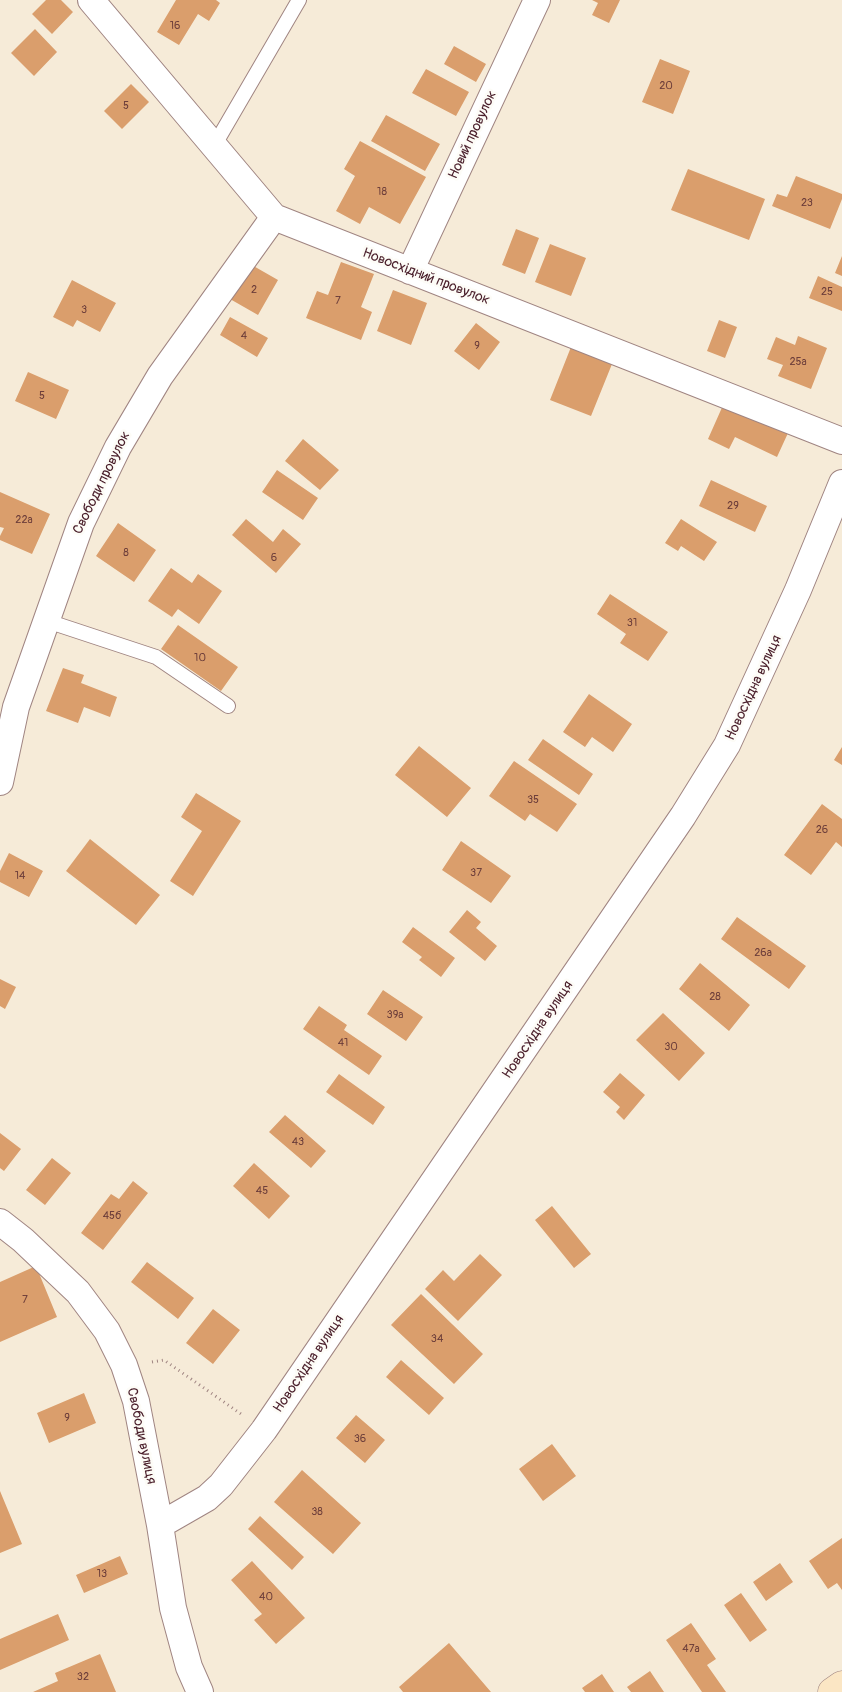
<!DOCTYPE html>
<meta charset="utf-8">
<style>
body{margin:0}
canvas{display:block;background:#f6ebd8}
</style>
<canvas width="842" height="1692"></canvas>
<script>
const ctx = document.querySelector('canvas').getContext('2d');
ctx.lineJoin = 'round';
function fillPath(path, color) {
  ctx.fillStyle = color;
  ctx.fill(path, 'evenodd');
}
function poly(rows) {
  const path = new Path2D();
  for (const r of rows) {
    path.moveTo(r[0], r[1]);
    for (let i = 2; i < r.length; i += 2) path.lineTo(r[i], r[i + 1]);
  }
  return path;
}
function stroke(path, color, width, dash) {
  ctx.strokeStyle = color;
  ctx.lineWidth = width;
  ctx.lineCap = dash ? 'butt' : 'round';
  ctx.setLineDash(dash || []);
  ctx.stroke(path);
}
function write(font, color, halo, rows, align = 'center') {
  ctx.font = font + ' Pangolin,sans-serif';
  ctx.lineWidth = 5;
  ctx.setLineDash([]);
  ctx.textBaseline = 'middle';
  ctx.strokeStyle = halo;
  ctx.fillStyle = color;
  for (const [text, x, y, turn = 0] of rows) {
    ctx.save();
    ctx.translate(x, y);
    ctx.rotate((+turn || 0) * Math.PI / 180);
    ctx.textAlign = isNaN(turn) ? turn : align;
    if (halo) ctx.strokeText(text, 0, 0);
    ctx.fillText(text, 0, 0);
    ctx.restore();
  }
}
const building = poly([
 [46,0,61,0,73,12,52,34,32,14],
 [176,0,216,0,220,3,209,21,198,14,179,45,157,32],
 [592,0,620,0,609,23,592,15,598,3],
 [35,29,57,52,34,76,11,53],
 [454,46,486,64,476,82,444,64],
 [660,59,690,71,673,114,642,102],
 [426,69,469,92,456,116,412,93],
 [131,84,149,102,122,129,104,111],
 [386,115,440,144,425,171,371,141],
 [360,141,426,177,400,224,369,207,360,224,336,211,355,176,344,169],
 [688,169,765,199,749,240,671,210],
 [796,176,842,194,842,199,830,229,772,206,777,194,787,197],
 [516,229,539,238,525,274,502,265],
 [550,244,586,258,571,296,535,282],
 [842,256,842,276,835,273],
 [341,262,374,274,361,307,372,312,361,340,306,318,317,291,328,295],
 [250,264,278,280,258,315,230,299],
 [818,276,842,287,842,311,809,298],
 [72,280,116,303,100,332,77,320,73,327,53,317],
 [393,290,427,303,411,345,377,331],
 [230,317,268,338,257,357,220,335],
 [719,320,737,327,725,358,707,351],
 [476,323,500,342,479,370,454,351],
 [798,336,827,348,811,389,778,376,783,365,767,359,776,337,795,345],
 [571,347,612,364,591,416,550,400],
 [28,372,69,390,56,419,15,401],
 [724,403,788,433,777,457,735,437,729,449,708,439],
 [303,439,339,470,320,490,285,461],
 [277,470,318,498,303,520,262,492],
 [711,480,767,506,755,532,699,506],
 [0,492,50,514,32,554,0,540,0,536,4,528,0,527],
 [246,519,273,542,283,529,301,544,276,573,232,535],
 [681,519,717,542,704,561,681,546,678,551,665,543],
 [118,523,156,550,134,582,96,556],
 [171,568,192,583,198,574,222,591,199,624,178,609,172,617,148,601],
 [610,594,668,632,648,661,620,643,626,634,597,614],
 [178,625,238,667,221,691,161,649],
 [63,668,84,675,81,683,117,697,110,717,84,707,78,723,46,711],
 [589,694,632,724,613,752,592,737,585,747,563,732],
 [543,739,593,774,579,795,528,760],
 [419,746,471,788,447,817,395,775],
 [842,747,842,765,834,760],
 [514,761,577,804,557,832,530,814,525,821,489,796],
 [196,793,241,821,193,896,170,881,202,831,181,817],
 [822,804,842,819,842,847,836,842,811,875,784,855],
 [90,839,160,895,136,925,66,871],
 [461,841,511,876,491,903,442,870],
 [9,853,43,871,29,897,0,882,0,871],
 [467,910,481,922,476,928,497,946,485,961,449,932],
 [737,917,806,966,789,989,721,939],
 [413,927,455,958,441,977,419,960,422,957,402,942],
 [700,963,750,1005,729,1031,679,989],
 [0,979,16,987,5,1009,0,1006],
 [383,990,423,1017,406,1041,367,1014],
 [319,1006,347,1025,344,1030,382,1056,369,1075,303,1029],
 [663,1013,705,1053,679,1081,636,1040],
 [620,1073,645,1095,624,1120,616,1112,620,1107,603,1092],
 [339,1074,385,1107,373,1125,326,1092],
 [285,1115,326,1151,311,1168,269,1132],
 [0,1133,21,1149,4,1171,0,1168],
 [52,1158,71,1173,45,1205,26,1190],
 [254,1163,290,1196,269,1219,233,1186],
 [133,1181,148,1193,103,1250,81,1233,111,1194,119,1199],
 [552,1206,591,1254,574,1268,535,1220],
 [480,1254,502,1275,458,1321,425,1289,443,1270,454,1281],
 [147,1262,194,1298,178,1319,131,1282],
 [36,1266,57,1317,0,1342,0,1282],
 [421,1294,483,1354,454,1384,391,1325],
 [213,1309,240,1330,213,1364,186,1343],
 [401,1360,444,1398,429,1415,386,1377],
 [84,1393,96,1423,49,1443,37,1413],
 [356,1415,385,1440,365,1463,336,1438],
 [552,1444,576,1476,543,1501,519,1469],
 [302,1470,361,1523,333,1554,274,1502],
 [0,1491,22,1544,0,1553],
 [260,1516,304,1557,292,1570,248,1529],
 [842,1538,842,1590,837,1583,828,1589,809,1561],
 [120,1556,128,1574,84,1593,76,1575],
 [252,1561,305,1618,276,1644,254,1620,262,1614,231,1580],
 [780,1563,793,1582,766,1601,753,1582],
 [741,1593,767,1630,750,1642,724,1605],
 [58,1614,69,1640,0,1670,0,1639],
 [691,1623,716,1659,707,1665,726,1692,702,1692,666,1640],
 [449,1643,491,1692,403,1692,399,1687],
 [100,1654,116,1692,33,1692,58,1681,55,1673],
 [650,1671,664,1692,631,1692,627,1687],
 [602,1674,614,1692,585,1692,582,1688]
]);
const path = poly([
 [152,1362,164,1360,241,1414]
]);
const lane = poly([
 [214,146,299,0],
 [47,621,156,657,228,706]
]);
const street = poly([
 [91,0,274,217,842,441],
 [410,271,537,0],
 [0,782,16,707,81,523,118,447,160,376,274,217],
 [0,1222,23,1240,78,1292,107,1331,124,1365,136,1401,160,1525,173,1608,189,1667,200,1692],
 [160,1525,207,1498,221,1485,264,1430,683,816,727,745,798,590,842,483]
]);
const secondary = poly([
 [832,1692,842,1685]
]);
const numberNames = [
 ["16",175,26],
 ["20",666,86],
 ["5",126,106],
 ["18",382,192],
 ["23",807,203],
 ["2",254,290],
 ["25",827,292],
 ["7",338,301],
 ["3",84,310],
 ["4",244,336],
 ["9",477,346],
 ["25а",798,362],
 ["5",42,396],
 ["29",733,506],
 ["22а",24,520],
 ["8",126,553],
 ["6",274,558],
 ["31",632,623],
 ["10",200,658],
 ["35",533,800],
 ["26",822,830],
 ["37",476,873],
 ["14",20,876],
 ["26а",763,953],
 ["28",715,997],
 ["39а",395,1015],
 ["41",343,1043],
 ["30",671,1047],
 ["43",298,1142],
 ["45",262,1191],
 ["45б",112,1216],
 ["7",25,1300],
 ["34",437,1339],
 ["9",67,1418],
 ["36",360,1439],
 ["38",317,1512],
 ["13",102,1574],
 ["40",266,1597],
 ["47а",691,1649],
 ["32",83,1677]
];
const streetNames = [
 ["Новий провулок",473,135,-65],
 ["Новосхідний провулок",426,277,21],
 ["Свободи провулок",102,483,-64],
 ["Новосхідна вулиця",754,688,-65],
 ["Новосхідна вулиця",538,1030,-56],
 ["Новосхідна вулиця",309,1364,-56],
 ["Свободи вулиця",141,1436,78]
];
fillPath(building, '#da9e6c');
stroke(lane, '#a08582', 16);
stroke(street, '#a08582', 28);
stroke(secondary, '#a08582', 29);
stroke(path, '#a08582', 3, [1, 4]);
stroke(lane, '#fff', 14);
stroke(street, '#fff', 26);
stroke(secondary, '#fbe6c4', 28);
write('11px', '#6e3f3b', null, numberNames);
write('14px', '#4a1f2b', '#fdfcf7', streetNames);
</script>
